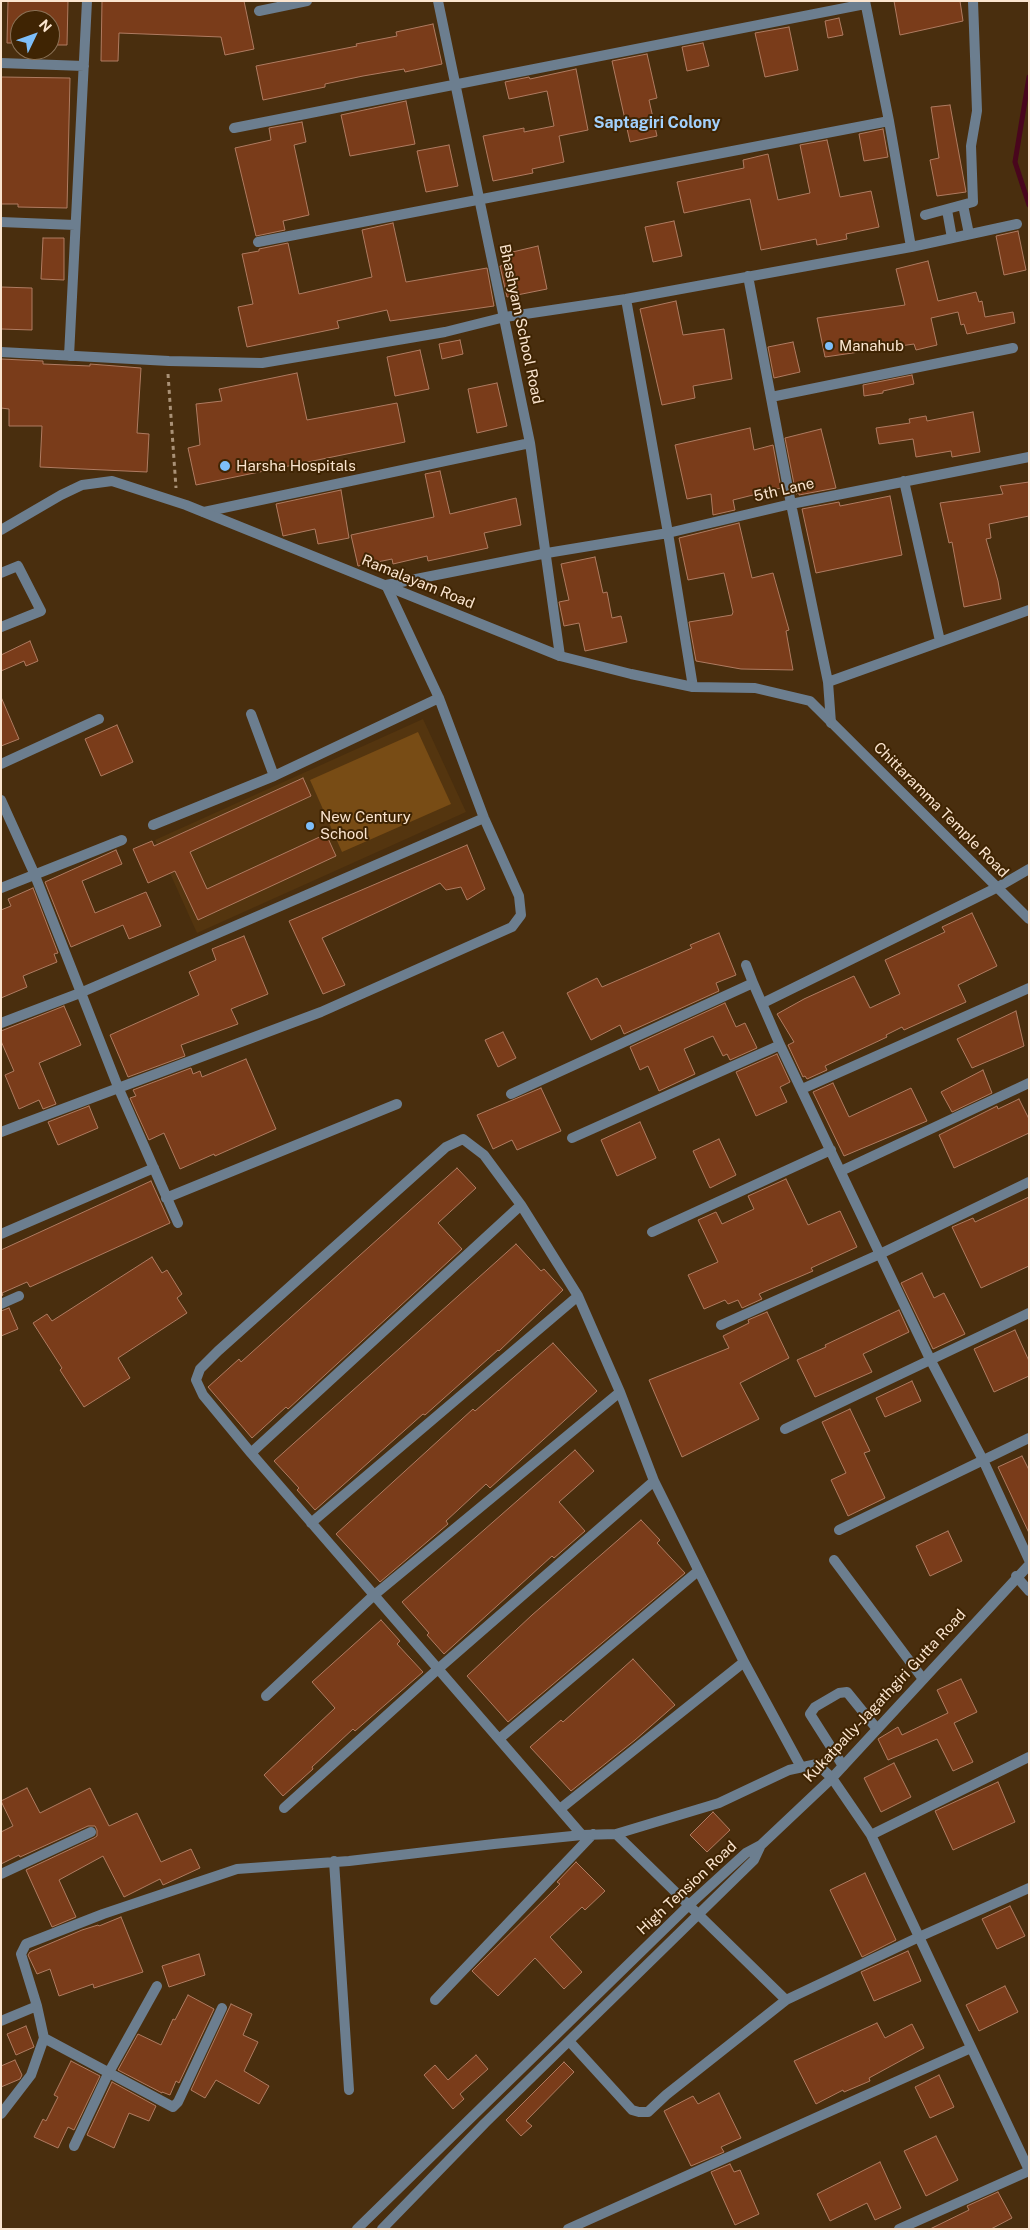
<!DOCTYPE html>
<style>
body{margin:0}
#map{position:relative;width:1030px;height:2230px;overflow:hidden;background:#492e0e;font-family:"Public Sans",sans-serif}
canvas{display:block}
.frame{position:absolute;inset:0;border:2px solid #fbe5cf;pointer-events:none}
.north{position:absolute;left:10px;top:10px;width:50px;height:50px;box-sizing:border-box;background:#3f2403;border:1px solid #8a7155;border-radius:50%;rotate:48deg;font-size:14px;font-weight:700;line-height:20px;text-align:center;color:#fbe5cf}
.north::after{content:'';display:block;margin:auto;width:18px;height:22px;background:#7dbef9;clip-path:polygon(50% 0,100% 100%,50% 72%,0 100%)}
</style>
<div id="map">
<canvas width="1030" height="2230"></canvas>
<div class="frame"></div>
<div class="north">N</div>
</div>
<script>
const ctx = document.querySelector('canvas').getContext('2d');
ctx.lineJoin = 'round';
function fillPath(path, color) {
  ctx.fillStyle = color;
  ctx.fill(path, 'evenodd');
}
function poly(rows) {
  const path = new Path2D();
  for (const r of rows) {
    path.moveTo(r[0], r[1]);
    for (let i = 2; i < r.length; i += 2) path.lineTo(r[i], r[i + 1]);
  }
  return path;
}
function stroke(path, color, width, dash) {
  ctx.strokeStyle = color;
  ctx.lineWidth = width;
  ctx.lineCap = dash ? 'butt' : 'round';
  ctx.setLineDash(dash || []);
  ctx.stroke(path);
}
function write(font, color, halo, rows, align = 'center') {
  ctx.font = font + ' "Public Sans",sans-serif';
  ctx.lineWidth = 4;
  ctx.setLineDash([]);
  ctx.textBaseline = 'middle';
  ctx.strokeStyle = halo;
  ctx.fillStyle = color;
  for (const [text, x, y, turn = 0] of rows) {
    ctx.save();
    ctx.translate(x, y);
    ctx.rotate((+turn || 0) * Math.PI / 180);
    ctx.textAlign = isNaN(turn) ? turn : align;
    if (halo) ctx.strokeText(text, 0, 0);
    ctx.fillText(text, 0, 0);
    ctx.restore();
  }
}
const built = poly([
 [423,719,466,812,197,933,155,840]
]);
const green = poly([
 [418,732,451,804,342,852,310,780]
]);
const stream = poly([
 [1029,77,1015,162,1029,205]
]);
const building = poly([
 [8,1,68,1,67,45,50,45,50,20,20,20,20,43,7,43,8,1],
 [102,1,244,1,254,49,225,55,221,37,119,33,118,61,101,61,102,1],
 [894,1,960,1,963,21,900,35,894,1],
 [839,18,843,35,828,38,825,21,839,18],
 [433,24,442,64,405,72,404,69,363,76,325,84,325,87,263,100,256,66,357,46,356,44,397,36,396,32,433,24],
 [789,27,798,70,765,77,755,33,789,27],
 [703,43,709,66,687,71,682,47,703,43],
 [647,54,657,98,649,100,657,136,630,142,612,61,647,54],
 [576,69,588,130,559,136,564,162,532,169,533,173,493,181,483,136,524,128,524,132,554,126,547,91,509,99,505,82,529,77,530,79,576,69],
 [1,77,70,78,67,208,18,207,18,204,1,204,1,77],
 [406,101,415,144,350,156,341,115,406,101],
 [950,105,966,192,937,196,930,160,939,158,931,107,950,105],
 [302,122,306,142,294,145,309,215,283,221,285,230,256,236,235,148,271,140,269,128,302,122],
 [883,129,888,157,864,161,859,134,883,129],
 [827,140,840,197,871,191,879,227,846,234,847,239,817,245,816,239,761,250,750,199,684,213,677,182,744,168,743,160,768,154,778,200,810,193,800,145,827,140],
 [449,145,458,186,426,192,417,151,449,145],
 [674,221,682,256,653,262,645,227,674,221],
 [393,223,406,282,487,268,494,306,390,321,387,310,337,321,339,328,247,347,238,307,253,304,242,254,259,251,259,249,288,243,299,294,372,277,362,230,393,223],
 [1018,231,1026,270,1004,275,996,236,1018,231],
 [43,238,64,238,64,280,41,279,43,238],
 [538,246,547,289,507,297,500,266,506,265,504,254,538,246],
 [928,261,938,301,976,292,979,302,982,301,985,317,1013,312,1015,323,967,334,964,324,961,325,958,312,931,318,937,345,916,350,914,344,825,357,817,318,905,305,896,269,928,261],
 [1,287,32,288,32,330,1,329,1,287],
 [676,301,683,335,724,329,732,379,693,386,695,398,662,405,640,309,676,301],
 [460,340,463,354,442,359,439,344,460,340],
 [793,342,800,372,774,378,768,347,793,342],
 [420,350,429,389,395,396,387,357,420,350],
 [1,359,43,361,43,364,90,366,90,364,141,368,137,433,149,434,147,472,40,467,42,426,9,426,9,409,1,408,1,359],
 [297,373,307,420,397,403,405,442,196,485,188,448,200,445,196,404,222,401,219,389,297,373],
 [912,375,914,384,883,391,883,393,864,396,863,385,912,375],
 [497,383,507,426,477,433,468,389,497,383],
 [973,412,980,452,952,457,951,451,916,457,913,439,879,444,876,428,910,423,909,419,926,416,927,421,973,412],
 [750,428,754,450,773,445,781,488,733,500,735,510,713,515,711,494,687,499,675,445,750,428],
 [821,429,836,488,799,495,799,493,796,494,785,438,821,429],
 [440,471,450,514,516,498,521,525,484,533,488,548,428,561,427,556,393,564,392,559,358,566,351,535,434,517,425,474,440,471],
 [1029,482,1029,516,989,524,991,538,986,539,998,581,1001,599,964,607,952,542,949,543,940,503,1003,494,1000,486,1029,482],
 [341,490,349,538,318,544,315,529,283,536,276,504,341,490],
 [890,496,902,555,816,573,802,509,839,502,840,506,890,496],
 [739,523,752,578,773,573,789,630,786,631,793,670,741,669,696,661,689,622,732,615,733,612,724,573,688,580,679,538,739,523],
 [595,557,603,593,607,592,612,618,621,616,627,642,585,651,579,623,564,626,559,602,569,600,561,564,595,557],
 [30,641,38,661,26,666,24,661,1,671,1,655,30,641],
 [1,697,19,739,1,746,1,697],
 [117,725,133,762,101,776,85,739,117,725],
 [303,778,311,796,190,852,207,889,326,834,336,856,198,920,175,871,148,883,133,849,152,841,154,846,303,778],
 [467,845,485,889,467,900,461,887,446,890,440,883,322,938,345,985,323,994,289,921,467,845],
 [116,850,122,864,82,881,95,913,146,892,161,926,129,939,123,925,71,947,45,882,116,850],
 [33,888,58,953,54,954,57,962,23,976,27,987,1,998,1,910,11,906,8,899,33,888],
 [972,913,997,966,958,985,966,1002,904,1030,902,1027,886,1035,887,1037,825,1066,827,1070,807,1079,805,1076,803,1077,788,1045,794,1042,777,1014,804,999,854,976,870,1008,900,994,885,960,945,932,942,927,972,913],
 [719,933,736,975,716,983,719,991,624,1034,620,1025,591,1040,567,993,597,978,602,987,692,948,690,945,719,933],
 [244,936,268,994,231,1009,238,1024,181,1045,185,1056,128,1077,110,1035,199,995,189,972,216,960,212,949,244,936],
 [725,1003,736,1027,745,1023,757,1048,730,1060,727,1054,723,1056,713,1036,708,1038,684,1049,695,1074,659,1091,648,1066,640,1070,630,1047,725,1003],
 [64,1006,81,1045,39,1063,56,1104,43,1109,39,1100,19,1109,5,1075,14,1071,1,1041,1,1031,64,1006],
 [1016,1011,1024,1046,972,1068,957,1039,1016,1011],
 [503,1032,516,1058,498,1067,485,1040,503,1032],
 [777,1054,790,1082,780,1087,787,1102,756,1116,736,1072,777,1054],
 [246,1059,276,1129,215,1156,214,1154,180,1169,164,1133,149,1140,130,1098,136,1096,133,1090,191,1068,193,1074,200,1071,202,1077,246,1059],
 [983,1070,992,1093,952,1112,941,1092,983,1070],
 [833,1083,849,1117,911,1088,927,1121,844,1156,813,1092,833,1083],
 [541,1088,561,1131,517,1150,512,1140,493,1149,477,1115,541,1088],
 [1019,1099,1029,1119,1029,1133,954,1168,939,1135,997,1106,998,1109,1019,1099],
 [89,1106,98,1128,58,1145,48,1122,89,1106],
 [640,1122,656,1158,617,1176,601,1140,640,1122],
 [719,1139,736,1175,710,1188,693,1151,719,1139],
 [457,1168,476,1188,438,1223,462,1249,288,1409,286,1407,252,1438,208,1387,239,1359,241,1362,457,1168],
 [786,1179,808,1225,840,1211,857,1247,811,1268,813,1271,759,1294,762,1299,742,1308,738,1300,728,1304,725,1300,704,1309,688,1275,718,1262,698,1220,716,1212,722,1224,754,1209,748,1196,786,1179],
 [151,1181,170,1223,30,1287,27,1282,2,1293,3,1295,1,1296,1,1250,151,1181],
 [1029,1197,1029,1266,981,1288,952,1227,973,1218,975,1222,1029,1197],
 [516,1244,541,1271,544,1269,563,1290,499,1351,498,1350,425,1415,423,1414,315,1510,297,1490,299,1488,274,1461,516,1244],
 [152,1257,162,1273,167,1270,182,1294,177,1298,187,1313,118,1358,130,1378,84,1407,60,1370,62,1368,33,1323,47,1314,52,1321,152,1257],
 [922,1273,934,1298,944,1293,965,1334,933,1349,901,1283,922,1273],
 [9,1308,18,1329,1,1336,1,1311,9,1308],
 [899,1310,909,1332,863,1354,872,1372,815,1397,797,1360,826,1347,825,1345,899,1310],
 [767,1312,789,1358,740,1383,759,1419,682,1457,649,1380,729,1348,723,1336,749,1323,748,1320,767,1312],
 [1015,1330,1029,1361,1029,1376,994,1392,974,1349,1015,1330],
 [553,1343,597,1391,490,1488,486,1484,446,1521,448,1524,380,1582,336,1534,473,1409,475,1411,553,1343],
 [912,1381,921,1401,885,1417,876,1398,912,1381],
 [850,1409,870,1451,864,1453,885,1498,848,1516,831,1480,846,1473,822,1422,850,1409],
 [575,1450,594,1471,559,1502,585,1531,554,1558,552,1556,444,1654,427,1635,429,1633,402,1602,575,1450],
 [1022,1456,1029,1470,1029,1533,998,1467,1022,1456],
 [641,1520,660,1540,657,1543,685,1573,508,1722,467,1676,532,1615,641,1520],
 [948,1531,962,1561,930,1576,916,1546,948,1531],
 [381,1620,400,1641,397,1644,423,1672,355,1731,353,1729,312,1767,313,1769,283,1796,264,1775,335,1708,312,1682,381,1620],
 [633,1659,675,1705,635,1740,571,1791,530,1747,561,1720,563,1722,633,1659],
 [961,1679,977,1712,954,1723,973,1762,953,1771,937,1739,888,1760,878,1739,898,1727,902,1735,948,1713,937,1690,961,1679],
 [894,1763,911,1797,881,1812,864,1778,894,1763],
 [998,1782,1015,1822,953,1850,935,1811,998,1782],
 [27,1788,40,1813,90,1788,109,1826,137,1813,161,1862,191,1849,200,1868,163,1885,160,1879,124,1897,103,1856,59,1880,76,1917,52,1927,26,1870,94,1838,97,1836,97,1830,95,1826,88,1826,20,1857,19,1855,1,1864,1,1832,13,1826,1,1801,27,1788],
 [713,1812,730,1830,707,1852,690,1835,713,1812],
 [576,1862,605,1891,585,1910,582,1907,550,1937,582,1972,564,1989,535,1958,498,1996,472,1971,560,1884,557,1882,576,1862],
 [865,1873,896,1940,862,1957,830,1890,865,1873],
 [1010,1906,1025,1936,997,1949,982,1919,1010,1906],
 [121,1917,143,1972,94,1988,93,1984,59,1996,50,1969,37,1974,28,1955,30,1952,82,1930,98,1925,99,1926,121,1917],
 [908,1951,921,1981,874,2001,861,1972,908,1951],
 [199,1954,205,1975,169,1987,162,1966,199,1954],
 [1005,1986,1018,2012,979,2031,966,2005,1005,1986],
 [188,1995,214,2009,179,2083,176,2081,170,2095,162,2092,162,2093,118,2070,138,2034,161,2045,173,2019,175,2020,188,1995],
 [231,2004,252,2014,243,2035,258,2042,244,2071,269,2086,259,2104,216,2080,205,2098,191,2090,231,2004],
 [877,2023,885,2038,912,2024,924,2048,869,2078,870,2081,844,2092,843,2090,816,2104,794,2061,877,2023],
 [26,2026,34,2047,16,2055,7,2034,26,2026],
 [476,2055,488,2069,460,2094,464,2099,453,2109,424,2075,435,2065,448,2080,476,2055],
 [15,2060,22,2075,20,2079,1,2087,1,2066,15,2060],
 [71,2061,100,2076,74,2130,68,2127,58,2148,34,2137,43,2119,46,2121,58,2097,54,2095,71,2061],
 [564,2062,574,2072,526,2121,532,2126,521,2136,506,2120,564,2062],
 [939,2075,954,2107,930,2118,915,2087,939,2075],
 [112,2082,156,2106,149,2121,129,2113,114,2148,87,2135,112,2082],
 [719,2093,741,2138,721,2147,724,2152,691,2166,664,2111,693,2096,698,2104,719,2093],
 [936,2136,958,2180,926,2196,904,2151,936,2136],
 [880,2162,901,2208,875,2220,867,2203,830,2221,817,2194,880,2162],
 [730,2164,734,2172,740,2170,759,2214,735,2225,711,2172,730,2164],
 [998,2192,1012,2218,991,2229,930,2229,969,2210,967,2206,998,2192]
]);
const path = poly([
 [168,374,176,488]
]);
const service = poly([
 [1,573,18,566,41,611,1,627],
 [998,887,1029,869],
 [834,1560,923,1679],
 [1016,1576,1029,1591],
 [843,1766,810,1714,815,1707,839,1693,847,1692,877,1729]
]);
const minor = poly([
 [438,1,530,443,560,656],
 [865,1,889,121,911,247],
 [259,11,307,1],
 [1,63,84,66],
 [234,128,865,4],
 [963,205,969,234],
 [947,210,952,238],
 [925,215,973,202,971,146,977,111,973,1],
 [1,222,75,225],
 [258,242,889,121],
 [748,276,791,504,828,682,831,723],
 [626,299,668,533,693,687],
 [1,352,169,361,262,363,445,332,505,317,626,299,911,247,1017,224],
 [69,356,87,1],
 [771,397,1013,348],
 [904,481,940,641],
 [204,512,530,443],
 [828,682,1029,610],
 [251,714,274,776],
 [1,764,99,719],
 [1,800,34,873,118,1087,178,1223],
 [153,825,274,776,439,698],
 [1,888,122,840],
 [746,965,753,983],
 [763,1003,998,887],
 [1,1023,80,993,484,818],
 [802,1089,1029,988],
 [511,1094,753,983,780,1045,930,1359,983,1460,1029,1560],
 [1,1132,321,1012,512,927,521,915,519,896,484,818,439,698,386,585,547,553,668,533,791,504,1029,457],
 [572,1138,780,1045],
 [841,1171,1029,1083],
 [166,1198,397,1104],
 [652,1232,831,1150],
 [1,1234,154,1168],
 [1,1304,19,1296],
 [721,1325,880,1254,1029,1182],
 [785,1429,1029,1313],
 [251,1453,521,1205],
 [311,1523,578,1296],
 [839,1530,1029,1438],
 [744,1662,801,1767],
 [266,1696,373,1596,620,1392],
 [499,1739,698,1571],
 [284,1808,438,1669,654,1481],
 [560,1809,744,1662,654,1481,620,1392,578,1296,521,1205,484,1155,463,1139,446,1147,218,1351,200,1369,196,1380,203,1395,251,1453,582,1835],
 [616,1834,786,2000],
 [871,1835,1029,1757],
 [334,1861,349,2090],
 [1,1874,91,1832],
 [435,2000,593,1834],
 [1,2021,37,2006],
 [44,2038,173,2107,178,2102,222,2008],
 [569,2041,632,2110,639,2112,648,2112,666,2095,786,2000,919,1937,1029,1888],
 [1,2114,31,2075,44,2038,37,2006,21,1954,26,1944,103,1914,237,1869,349,1861,494,1844,582,1835,616,1834,719,1803,789,1770,817,1764,832,1778,871,1835,1029,2170],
 [74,2146,108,2074,157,1986],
 [357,2229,689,1905,746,1853,761,1845,832,1778,1029,1565],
 [382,2229,485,2123,754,1860,761,1845],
 [568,2229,971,2048],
 [899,2229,1029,2171]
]);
const tertiary = poly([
 [1,530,61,495,82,485,112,481,186,505,560,656,631,674,693,687,755,688,810,701,1029,919]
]);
const markers = [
 [829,346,5,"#7dbef9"],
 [225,466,6,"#7dbef9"],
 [310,826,5,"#7dbef9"]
];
const streetNames = [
 ["Bhashyam School Road",521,324,78],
 ["5th Lane",784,490,-13],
 ["Ramalayam Road",418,582,22],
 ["Chittaramma Temple Road",941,810,45],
 ["Kukatpally-Jagathgiri Gutta Road",885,1696,-47],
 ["High Tension Road",687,1888,-43]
];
const poiNames = [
 ["Manahub",839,346],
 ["Harsha Hospitals",236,466],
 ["New Century",320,817],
 ["School",320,834]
];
const neighbourhoodNames = [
 ["Saptagiri Colony",657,123]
];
fillPath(built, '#54350f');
fillPath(green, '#784c15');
stroke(stream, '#49061d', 5);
fillPath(building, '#7a3c1a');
stroke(building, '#af7b61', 1);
stroke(path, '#aa9277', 3, [4, 4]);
stroke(service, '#6c7e8f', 10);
stroke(minor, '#6c7e8f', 10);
stroke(tertiary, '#6c7e8f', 10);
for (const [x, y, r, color] of markers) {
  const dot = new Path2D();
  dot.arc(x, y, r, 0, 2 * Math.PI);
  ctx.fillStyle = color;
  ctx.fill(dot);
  stroke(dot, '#3f2403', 2);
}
write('15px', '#fbe5cf', '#3f2403', streetNames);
write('15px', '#fbe5cf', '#3f2403', poiNames, 'left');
write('bold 16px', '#a2d1fd', '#3f2403', neighbourhoodNames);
</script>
